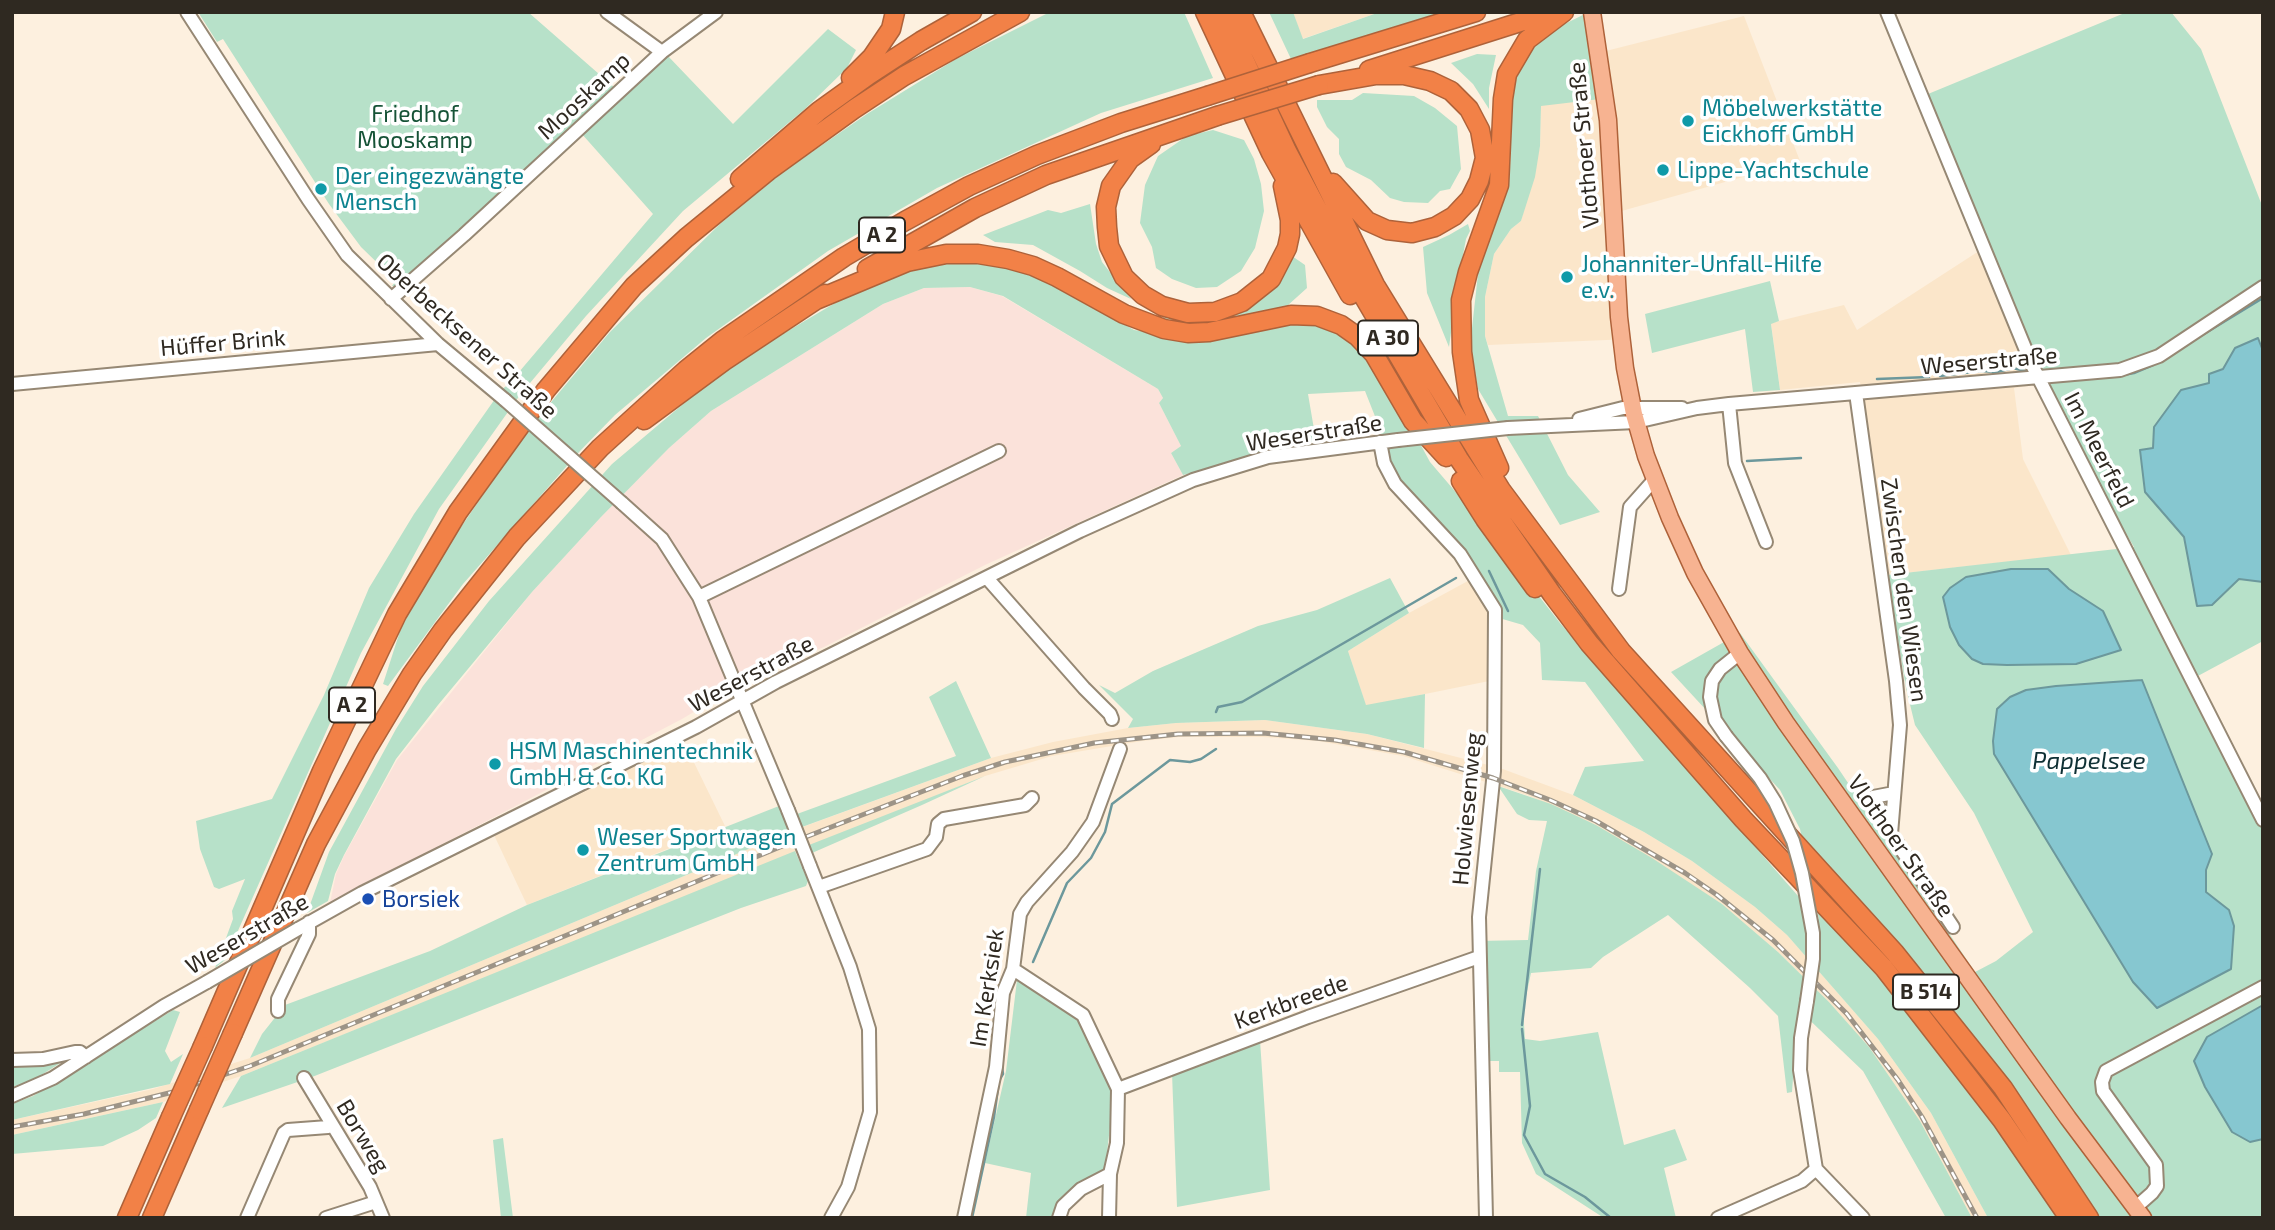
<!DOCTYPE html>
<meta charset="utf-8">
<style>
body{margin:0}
#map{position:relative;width:2275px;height:1230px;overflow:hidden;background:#fdf0df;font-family:"Exo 2",sans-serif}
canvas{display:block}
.frame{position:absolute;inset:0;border:14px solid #2f2921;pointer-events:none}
</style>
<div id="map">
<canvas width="2275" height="1230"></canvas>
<div class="frame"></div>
</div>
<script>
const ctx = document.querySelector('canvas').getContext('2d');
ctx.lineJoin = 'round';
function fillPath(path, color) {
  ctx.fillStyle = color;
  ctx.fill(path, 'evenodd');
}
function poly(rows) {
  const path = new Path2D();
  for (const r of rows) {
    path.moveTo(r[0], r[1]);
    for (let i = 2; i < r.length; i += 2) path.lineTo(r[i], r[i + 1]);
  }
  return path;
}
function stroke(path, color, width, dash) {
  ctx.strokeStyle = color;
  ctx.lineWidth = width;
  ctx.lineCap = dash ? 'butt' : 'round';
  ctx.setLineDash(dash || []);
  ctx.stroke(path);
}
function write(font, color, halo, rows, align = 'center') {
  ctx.font = font + ' "Exo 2",sans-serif';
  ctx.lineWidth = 7;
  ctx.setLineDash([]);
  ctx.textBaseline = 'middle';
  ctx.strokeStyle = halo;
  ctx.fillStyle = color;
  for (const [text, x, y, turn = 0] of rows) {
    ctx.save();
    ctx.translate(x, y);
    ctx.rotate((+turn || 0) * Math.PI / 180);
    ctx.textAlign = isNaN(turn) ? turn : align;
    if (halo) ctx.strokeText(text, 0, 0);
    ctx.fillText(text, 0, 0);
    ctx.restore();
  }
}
const built = poly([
 [1293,12,1380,12,1302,39],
 [1744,16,1800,161,1618,212,1630,339,1488,345,1485,336,1485,297,1494,254,1511,229,1521,221,1540,146,1541,106,1594,54],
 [1979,251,2035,385,2014,388,2023,459,2071,555,1887,575,1860,382,1780,390,1771,323,1844,305,1857,330],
 [1477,576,1496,609,1499,679,1366,706,1348,651,1409,613],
 [1265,720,1367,734,1500,768,1573,795,1644,832,1692,861,1755,907,1787,935,1878,1039,1931,1113,1988,1218,1972,1218,1920,1121,1869,1047,1829,1002,1778,952,1722,904,1596,825,1527,795,1403,756,1318,741,1263,737,1179,737,1142,741,1052,756,985,776,241,1076,163,1102,12,1135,12,1120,153,1089,250,1058,789,832,991,758,1053,742,1128,728,1176,723],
 [683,740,725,826,527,905,494,835]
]);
const industrial = poly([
 [970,287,1002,296,1158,389,1163,398,1159,403,1181,446,1171,453,1183,475,985,565,824,647,752,677,682,719,330,903,336,874,344,856,397,760,532,592,601,517,669,448,711,411,883,304,924,288]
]);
const green = poly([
 [198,12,528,12,623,95,667,55,733,124,828,29,856,50,847,68,805,109,683,211,586,316,520,395,439,509,361,653,225,960,215,968,233,919,232,911,245,879,219,889,214,887,200,849,196,821,272,799,324,695,369,588,414,514,502,389,508,385,653,214,581,133,400,286,392,286,396,281,361,247,329,204,223,39,217,42],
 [1050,12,1184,12,1213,78,1101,113,937,188,828,251,706,338,615,415,580,451,463,584,388,686,383,684,401,628,446,549,526,432,610,332,720,224,783,172,867,114,956,59],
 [1269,12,1293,12,1303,39,1380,12,1445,12,1291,59],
 [1882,12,1894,12,1928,94,2127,12,2171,12,2201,49,2263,208,2263,351,2258,338,2209,383,2181,390,2153,448,2141,450,2145,492,2184,537,2197,606,2212,605,2239,579,2263,582,2263,641,2196,677,2263,808,2261,1218,1988,1218,1931,1113,1878,1039,1787,935,1755,907,1692,861,1644,832,1573,795,1585,767,1644,761,1585,682,1542,680,1540,643,1523,625,1499,618,1496,609,1387,463,1380,429,1365,391,1308,394,1316,441,1183,475,1171,453,1181,446,1159,403,1163,398,1158,389,1003,296,970,287,924,288,883,304,711,411,669,448,601,517,532,592,438,705,396,759,344,855,335,874,328,901,307,913,329,852,396,729,423,686,489,601,612,464,727,367,879,277,931,261,974,260,1027,269,1134,330,1184,338,1277,323,1309,322,1338,331,1384,377,1430,462,1477,517,1560,623,1819,920,1800,829,1780,790,1671,672,1740,633,1838,768,1975,972,1996,961,2033,932,1974,813,1915,725,1906,688,1887,575,2134,547,2102,493,2047,386],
 [1585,14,1600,99,1541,106,1540,146,1535,177,1521,221,1511,229,1494,254,1485,297,1485,336,1508,416,1538,416,1568,475,1600,512,1560,525,1478,389,1470,346,1479,265,1504,195,1510,168,1512,93,1521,65,1544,34],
 [1477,54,1496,55,1489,88,1489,109,1473,84,1451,63],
 [1363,93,1414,96,1435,108,1457,126,1461,169,1450,189,1440,191,1428,203,1404,202,1390,198,1371,180,1346,167,1339,154,1339,139,1327,127,1317,107,1317,100,1352,100],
 [1213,130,1244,140,1254,159,1261,184,1264,211,1255,248,1241,271,1217,287,1196,288,1172,279,1156,268,1152,247,1140,223,1145,185,1158,156,1187,136],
 [1090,204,1096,244,1102,262,1131,299,1107,288,1080,271,1033,245,995,242,983,235,1048,210,1061,213],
 [1468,224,1470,231,1466,239,1459,276,1449,347,1427,293,1423,247,1449,235],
 [1292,256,1305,265,1307,288,1287,306,1201,324,1167,321,1160,315,1196,320,1224,316,1262,299,1282,280],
 [1770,281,1779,321,1771,324,1780,390,1753,392,1745,329,1652,353,1645,314],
 [1390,578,1409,613,1348,651,1366,705,1425,694,1424,748,1367,734,1265,720,1176,723,1128,728,1133,719,1099,685,1115,693,1153,671,1258,626,1317,610],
 [956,681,991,758,802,827,797,814,956,756,929,697],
 [985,776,922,805,812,853,809,845],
 [1498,786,1551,804,1596,825,1652,858,1722,904,1778,952,1829,1002,1869,1047,1920,1121,1972,1218,1946,1218,1863,1071,1798,1009,1792,1092,1787,1093,1778,1016,1750,988,1668,915,1603,957,1591,968,1531,973,1523,1010,1525,1039,1540,1041,1598,1032,1624,1145,1675,1129,1687,1160,1664,1168,1676,1218,1604,1218,1536,1174,1522,1143,1520,1072,1499,1072,1499,1061,1479,1061,1477,941,1528,940,1536,871,1547,821,1529,820,1517,814],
 [779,806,789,832,250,1058,262,1034,285,1005,430,951,527,905],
 [795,851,808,881,806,886,741,908,312,1077,222,1108,241,1076],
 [1017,980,1049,991,1082,1017,1114,1092,1105,1170,1056,1218,1026,1218,1031,1173,985,1163,1006,1071],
 [173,1010,180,1012,165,1051,171,1062,183,1054,170,1084,12,1120,12,1104,33,1096],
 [1260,1040,1270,1190,1177,1207,1172,1073],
 [62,1062,35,1079,12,1087,12,1066],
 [163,1102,156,1118,138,1130,103,1146,12,1154,12,1135],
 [503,1138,513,1218,501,1218,493,1140]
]);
const water = poly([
 [2258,338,2263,351,2263,582,2239,579,2212,605,2197,606,2184,537,2145,492,2140,450,2153,448,2154,427,2181,390,2209,383,2209,374,2223,369,2235,348,2258,338],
 [2011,569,2048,569,2069,589,2103,611,2121,650,2076,664,2007,665,1983,664,1972,659,1959,645,1950,627,1943,597,1950,588,1966,577,2011,569],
 [2142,680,2212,854,2206,870,2206,892,2229,910,2234,926,2231,969,2157,1008,2133,982,1994,754,1993,741,1997,709,2010,697,2026,690,2056,686,2142,680],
 [2263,1005,2263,1139,2250,1142,2232,1132,2205,1087,2194,1061,2207,1037,2263,1005]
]);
const stream = poly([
 [2186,345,2263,298],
 [2168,357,2180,349],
 [2123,375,2134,373,2153,365],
 [1940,376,1981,371,1997,372,2013,368,2025,371],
 [1877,379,1929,377],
 [1747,461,1801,458],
 [1489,571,1508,611],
 [1216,712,1218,707,1242,702,1456,578],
 [1033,962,1067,883,1091,858,1105,832,1112,804,1170,760,1190,762,1201,759,1216,749],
 [1522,1025,1540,869],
 [1522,1029,1530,1106,1524,1135,1545,1174,1585,1197,1611,1218],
 [972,1218,994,1117,999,1081,1003,1074,1002,1067]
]);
const minor = poly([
 [187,12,308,199,347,255,438,344,505,400],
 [607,12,662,52],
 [1887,12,2032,365,2263,820],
 [391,299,464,235,662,52,716,12],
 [12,384,438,344],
 [1856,393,1896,681,1900,725,1891,834,1953,927],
 [1729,404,1735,463,1766,542],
 [1579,419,1623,408,1682,408],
 [1508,428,1636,422,1697,408,1729,404,2120,370,2159,356,2263,287],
 [1380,442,1384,463,1395,484,1460,554,1495,610,1494,771,1479,917,1486,1218],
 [622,503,662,539,699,597,788,810],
 [987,578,1084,688,1110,714,1112,719],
 [1619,589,1630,507,1654,480],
 [699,597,999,451],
 [1726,736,1715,720,1710,697,1712,681,1720,669,1740,653],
 [1891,833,1873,797,1894,793],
 [810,866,850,967,869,1029,870,1112,848,1187,831,1218],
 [819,887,927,849,936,837,938,824,944,819,1025,805,1032,798],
 [298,929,362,893,696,727,776,682,1080,531,1193,480,1268,457,1398,440],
 [1013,969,1083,1015,1118,1089,1117,1143,1110,1174,1109,1218],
 [1807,1001,1801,1038,1800,1070,1816,1169,1863,1218],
 [278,1011,278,999,309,934,309,922],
 [12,1060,43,1059,75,1052,80,1052,86,1057],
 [304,1078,370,1187,383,1218],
 [1118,1089,1308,1017,1479,957],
 [12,1096,53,1078,164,1006,207,982],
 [2135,1208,2152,1193,2157,1186,2156,1165,2103,1091,2102,1082,2106,1071,2263,987],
 [247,1218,284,1133,288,1130,328,1127,331,1124],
 [326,1218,376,1202],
 [964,1218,996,1067,1003,993,1013,969,1020,914,1027,902,1072,852,1093,822,1120,749],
 [1059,1218,1063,1206,1081,1189,1110,1174],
 [1718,1218,1802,1181,1816,1169]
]);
const major = poly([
 [1592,12,1608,120,1619,317,1625,368,1634,414,1646,456,1670,518,1695,573,1740,653,1786,723,2068,1118,2143,1218]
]);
const highway = poly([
 [1205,12,1271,153,1350,295],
 [1222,12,1287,151,1365,299,1459,459,1552,594,1589,643,1743,819,1884,968,2002,1120,2069,1218],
 [1241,12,1375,285,1501,490,1621,651,1895,953,2003,1088,2089,1218],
 [1310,63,1476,12],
 [1369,70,1552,12],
 [851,78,872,57,891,29,895,12],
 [1319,85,1376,75,1404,75,1430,81,1451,91,1469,109,1480,130,1485,158,1479,181,1470,199,1454,216,1435,227,1412,233,1387,230,1367,221,1333,183],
 [1151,144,1130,159,1111,186,1106,207,1107,227,1109,246,1124,277,1143,295,1162,306,1188,313,1215,312,1242,302,1271,279,1287,248,1290,234,1290,220,1283,186],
 [740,179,819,111,869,75,921,41,972,12],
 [867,269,975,208,1046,175,1217,116],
 [816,300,907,262,946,254,978,254,1008,259,1033,266,1057,277,1124,314,1164,329,1188,333,1209,332,1291,315,1317,316,1341,325,1358,337,1374,354,1413,421,1446,457],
 [644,420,724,361,825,294],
 [1499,468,1469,400,1462,352,1461,300,1468,272,1499,185,1503,99,1507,74,1527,40,1564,12],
 [1461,481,1485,519,1535,588],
 [233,1033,316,844,367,749,412,674,443,630,517,537,600,448,686,370,722,341,844,257,905,221,969,186,1037,155,1121,123,1207,96],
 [203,1046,322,771,397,614,458,512,546,390,634,286,686,238,768,171,854,109,904,76,1020,12],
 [127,1218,171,1117],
 [152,1218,199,1110]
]);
const rail = poly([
 [12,1127,84,1114,173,1092,250,1066,780,847,962,776,1005,762,1094,743,1178,734,1263,733,1335,740,1404,752,1493,778,1550,800,1596,821,1685,873,1717,895,1773,940,1847,1014,1898,1080,1922,1117,1977,1218]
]);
const minorBridge = poly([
 [505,400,622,503],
 [1398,440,1508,428],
 [1726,736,1760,778,1775,802,1793,841,1802,873,1813,933,1813,959,1807,1001],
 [788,810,810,866],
 [207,982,298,929]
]);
const highwayBridge = poly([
 [1207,96,1310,63],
 [1217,116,1319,85],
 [199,1110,233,1033],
 [171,1117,203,1046]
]);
const markers = [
 [1688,121,7,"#0f9aa8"],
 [1663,170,7,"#0f9aa8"],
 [321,189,7,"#0f9aa8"],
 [1567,277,7,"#0f9aa8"],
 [495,764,7,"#0f9aa8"],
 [583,850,7,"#0f9aa8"],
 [368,899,7,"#1a4fb4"]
];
const shields = [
 [882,235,46],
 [1388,338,60],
 [352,705,46],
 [1926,992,66]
];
const shieldNames = [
 ["A 2",882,235],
 ["A 30",1388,338],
 ["A 2",352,705],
 ["B 514",1926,992]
];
const streetNames = [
 ["Mooskamp",584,96,-43],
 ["Vlothoer Straße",1584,145,-95],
 ["Oberbecksener Straße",467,336,42],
 ["Hüffer Brink",223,343,-5],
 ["Weserstraße",1989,361,-5],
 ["Weserstraße",1314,433,-9],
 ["Im Meerfeld",2099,450,63],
 ["Zwischen den Wiesen",1904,590,82],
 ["Weserstraße",751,674,-28],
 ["Holwiesenweg",1467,809,-85],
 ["Vlothoer Straße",1901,846,55],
 ["Weserstraße",247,934,-30],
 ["Im Kerksiek",987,988,-81],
 ["Kerkbreede",1291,1002,-20],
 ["Borweg",363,1136,59]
];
const cultureNames = [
 ["Möbelwerkstätte",1702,108],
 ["Eickhoff GmbH",1702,134],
 ["Lippe-Yachtschule",1677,170],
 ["Der eingezwängte",335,176],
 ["Mensch",335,202],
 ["Johanniter-Unfall-Hilfe",1581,264],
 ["e.v.",1581,290],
 ["HSM Maschinentechnik",509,751],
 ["GmbH & Co. KG",509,777],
 ["Weser Sportwagen",597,837],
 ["Zentrum GmbH",597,863]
];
const parkNames = [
 ["Friedhof",415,114],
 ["Mooskamp",415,140]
];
const transitNames = [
 ["Borsiek",382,899]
];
const waterNames = [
 ["Pappelsee",2089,761]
];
fillPath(built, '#fbe6ca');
fillPath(industrial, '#fbe2da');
fillPath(green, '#b7e1c9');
fillPath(water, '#86c7d0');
stroke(water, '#6c989c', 2);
stroke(stream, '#6c989c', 2.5);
stroke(minor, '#968874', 16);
stroke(major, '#ae623a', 19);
stroke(highway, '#ae623a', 21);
stroke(minor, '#fff', 12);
stroke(major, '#f7b391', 16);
stroke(highway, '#f28147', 18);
stroke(rail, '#9d9487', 5);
stroke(rail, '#fff', 2.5, [8]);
stroke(minorBridge, '#968874', 16, []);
stroke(highwayBridge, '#ae623a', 21, []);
stroke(minorBridge, '#fff', 12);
stroke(highwayBridge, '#f28147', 18);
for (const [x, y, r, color] of markers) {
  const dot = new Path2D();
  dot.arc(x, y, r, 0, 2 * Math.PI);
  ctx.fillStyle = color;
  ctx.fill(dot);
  stroke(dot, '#fff', 2.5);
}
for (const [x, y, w] of shields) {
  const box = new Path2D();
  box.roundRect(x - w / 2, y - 17.5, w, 35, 5);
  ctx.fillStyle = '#fff';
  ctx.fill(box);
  stroke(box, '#2f2921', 2);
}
write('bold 21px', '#2f2921', null, shieldNames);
write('23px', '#2f2921', '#fff', streetNames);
write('23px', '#0d838f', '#fff', cultureNames, 'left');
write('23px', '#165337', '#fff', parkNames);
write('23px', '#164399', '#fff', transitNames, 'left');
write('italic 24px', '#0f3034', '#fff', waterNames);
</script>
